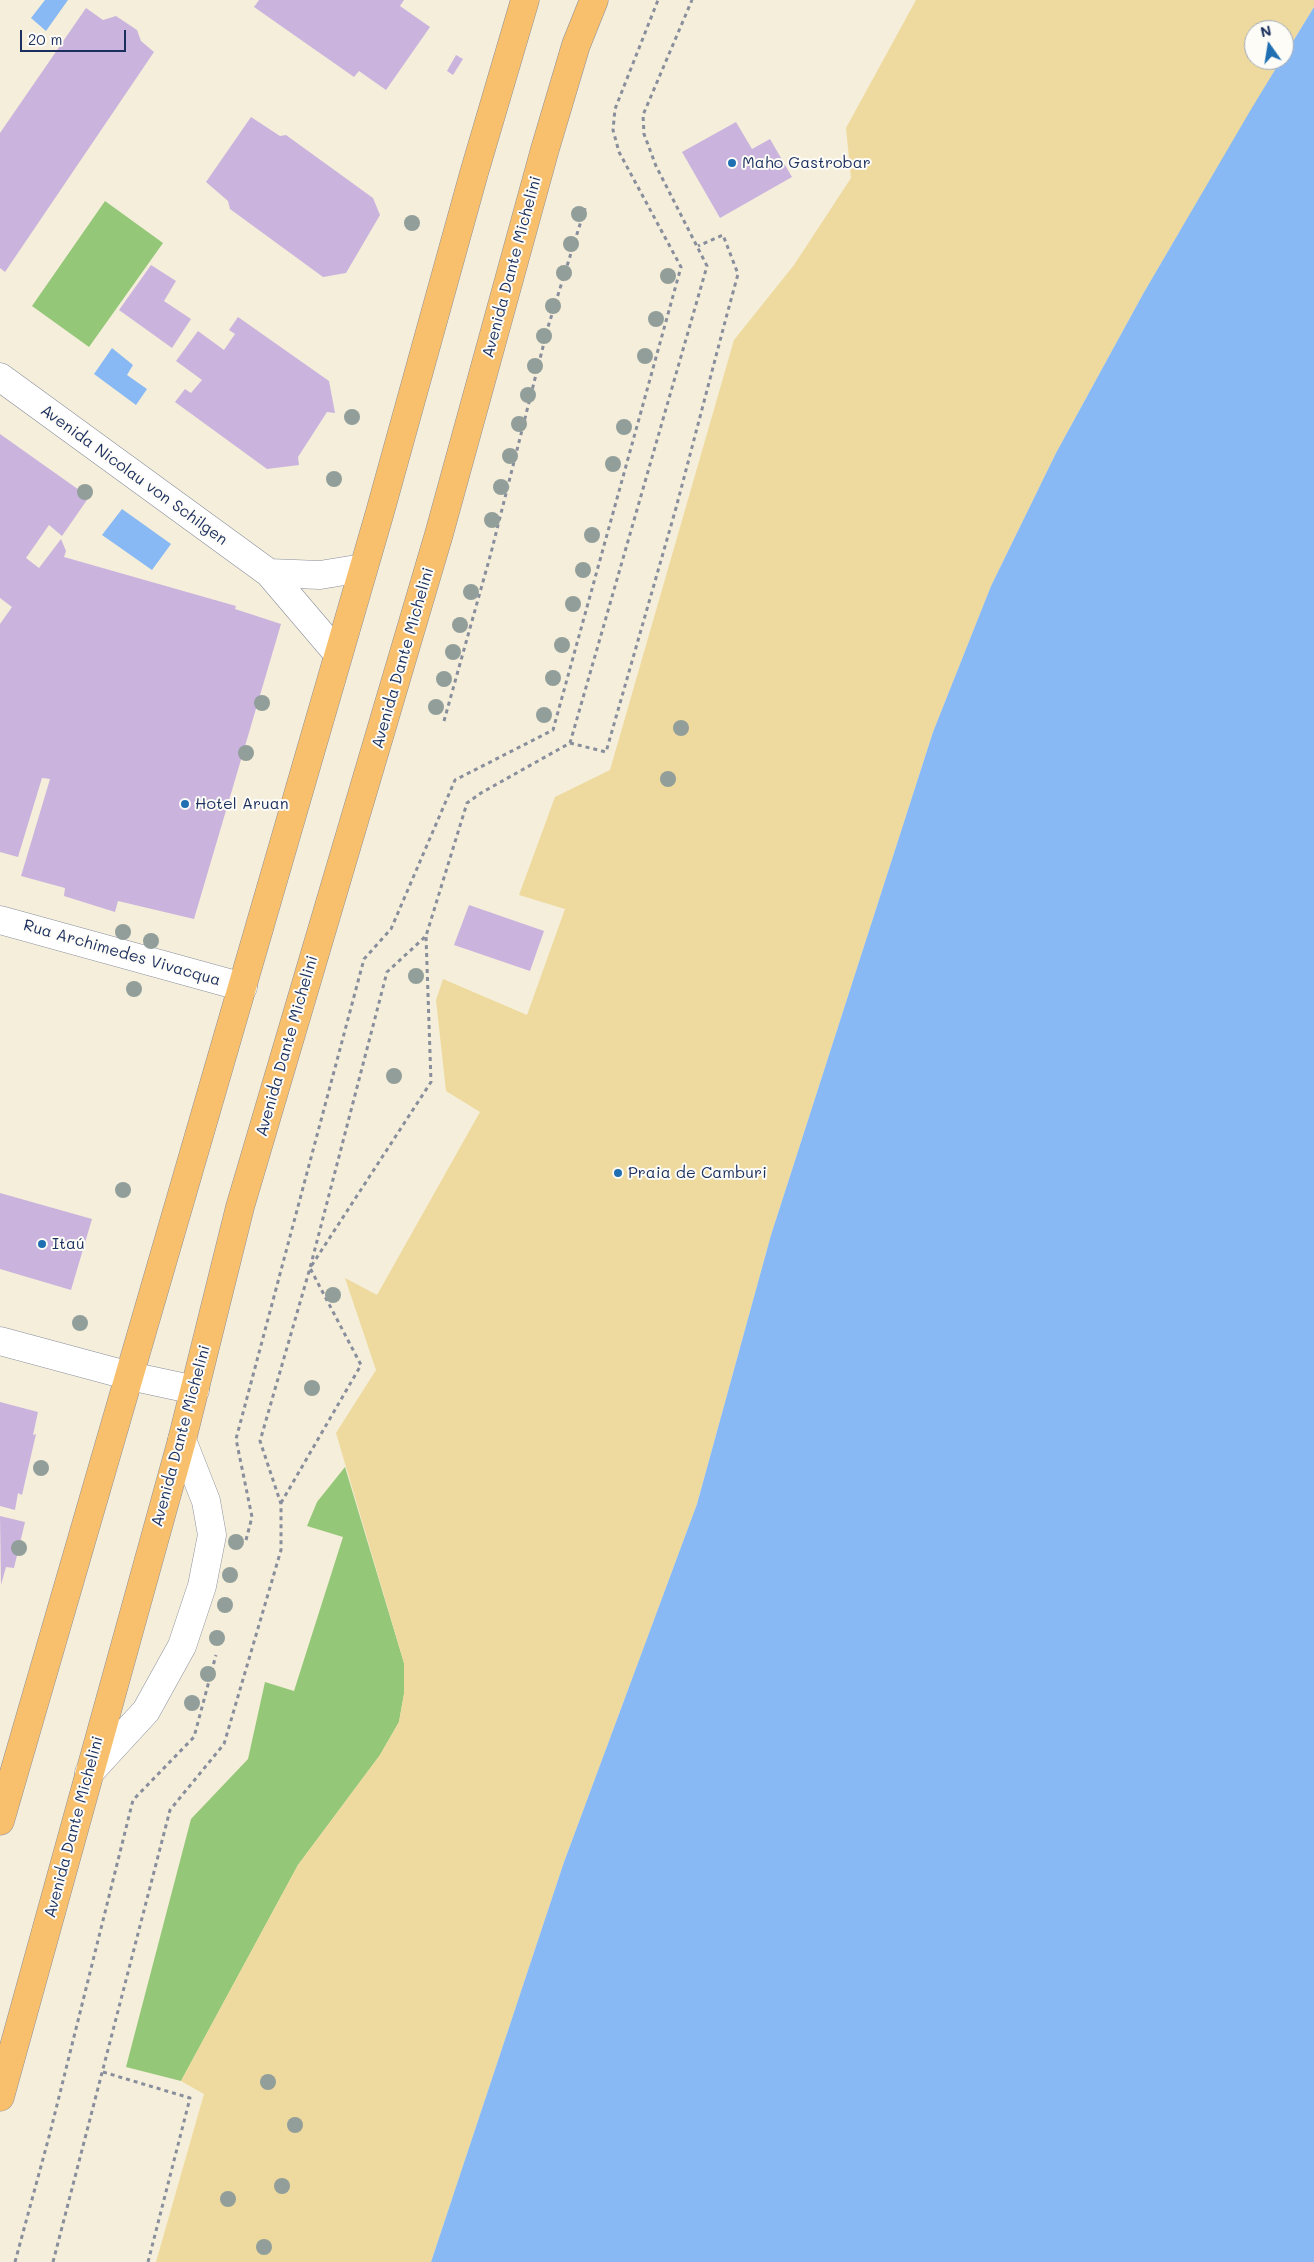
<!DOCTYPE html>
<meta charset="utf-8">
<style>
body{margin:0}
#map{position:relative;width:1314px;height:2262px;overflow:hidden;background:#f5eeda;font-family:Mali,sans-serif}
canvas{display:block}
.north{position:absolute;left:1244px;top:20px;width:50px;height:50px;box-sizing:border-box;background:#fdfcf7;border:1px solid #a3aaba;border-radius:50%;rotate:347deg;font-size:14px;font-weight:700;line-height:20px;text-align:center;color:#1b2f5e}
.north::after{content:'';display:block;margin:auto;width:18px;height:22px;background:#1f6fb2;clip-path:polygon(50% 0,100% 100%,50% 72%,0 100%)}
.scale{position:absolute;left:20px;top:30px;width:106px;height:22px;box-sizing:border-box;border:2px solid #1b2f5e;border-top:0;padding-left:6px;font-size:15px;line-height:18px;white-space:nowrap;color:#1b2f5e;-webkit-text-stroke:4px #fdfcf7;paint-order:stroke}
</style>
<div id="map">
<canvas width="1314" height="2262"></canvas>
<div class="north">N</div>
<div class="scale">20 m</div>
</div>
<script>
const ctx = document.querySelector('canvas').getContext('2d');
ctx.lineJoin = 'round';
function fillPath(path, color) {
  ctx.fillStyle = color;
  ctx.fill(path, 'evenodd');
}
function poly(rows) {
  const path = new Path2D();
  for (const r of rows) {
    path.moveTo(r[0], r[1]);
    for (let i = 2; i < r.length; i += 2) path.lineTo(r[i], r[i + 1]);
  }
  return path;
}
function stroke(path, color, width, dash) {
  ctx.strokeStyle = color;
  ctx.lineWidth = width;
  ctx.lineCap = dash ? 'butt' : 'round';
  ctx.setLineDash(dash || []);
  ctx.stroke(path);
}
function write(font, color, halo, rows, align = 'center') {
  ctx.font = font + ' Mali,sans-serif';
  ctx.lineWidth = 4;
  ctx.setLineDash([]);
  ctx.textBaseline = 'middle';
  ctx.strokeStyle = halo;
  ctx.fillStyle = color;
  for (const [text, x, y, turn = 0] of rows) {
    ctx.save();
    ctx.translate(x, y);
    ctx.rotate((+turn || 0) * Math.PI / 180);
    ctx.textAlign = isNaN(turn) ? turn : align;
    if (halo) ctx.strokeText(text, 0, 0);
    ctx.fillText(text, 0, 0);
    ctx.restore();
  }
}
const green = poly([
 [105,201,163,243,89,347,32,306],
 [345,1467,404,1663,404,1694,399,1722,380,1755,298,1865,181,2081,126,2067,191,1819,248,1759,265,1682,294,1691,343,1537,307,1526,317,1502]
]);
const sand = poly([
 [916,0,1314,0,1314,7,1284,56,1284,30,1254,30,1254,60,1281,60,1143,294,1056,453,991,586,933,732,771,1235,697,1504,564,1862,431,2262,156,2262,204,2094,181,2081,298,1865,380,1755,399,1722,404,1694,404,1663,336,1433,376,1370,345,1278,377,1295,480,1112,446,1091,436,1000,443,979,527,1015,565,909,519,895,555,797,610,770,734,340,794,265,851,178,846,128]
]);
const water = poly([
 [45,0,68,0,46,31,31,18],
 [1314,7,1314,2262,431,2262,564,1862,697,1504,771,1235,933,732,991,586,1056,453,1143,294,1250,111,1281,60,1284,60,1284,56],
 [112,348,133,365,127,375,147,389,136,405,94,374],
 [122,509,171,544,152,570,102,535]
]);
const building = poly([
 [259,0,404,0,400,6,430,27,386,90,359,71,354,77,254,7],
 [86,8,103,20,116,16,137,30,141,41,154,52,5,272,0,268,0,133],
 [456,55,463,59,453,75,447,71],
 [251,117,280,136,286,135,373,198,380,215,346,273,323,277,230,209,228,201,206,182],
 [736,122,752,149,770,139,792,177,720,218,682,152],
 [151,265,176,281,164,301,191,319,172,348,119,310],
 [238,317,329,381,335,413,327,412,298,457,299,465,267,469,175,402,185,389,191,393,202,380,176,361,198,331,224,350,235,334,229,330],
 [0,434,89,497,62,536,49,525,26,558,39,568,61,539,66,551,64,557,236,606,235,609,281,624,194,919,118,901,115,912,64,896,65,888,21,876,50,779,42,778,18,857,0,852,0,624,12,607,0,598],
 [469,905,544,931,530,971,454,945],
 [0,1193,92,1219,71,1290,0,1269],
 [0,1402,38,1412,33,1435,36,1434,22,1495,18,1493,15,1510,0,1506],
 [0,1516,25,1522,14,1568,6,1567,1,1585]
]);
const path = poly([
 [444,721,491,553,548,327,586,205],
 [570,743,606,752,676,508,726,318,738,274,723,235,698,246],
 [281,1503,361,1365,310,1268,431,1082,426,936],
 [246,1540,252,1517,236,1439,364,959,391,929,455,780,553,730,681,267,619,152,613,130,615,109,658,0],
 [103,2072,190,2098,148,2262],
 [15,2262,50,2133,133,1800,194,1737,216,1655],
 [53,2262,170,1810,224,1744,281,1550,281,1504,260,1441,310,1268,387,972,426,936,467,803,481,793,570,743,707,266,656,166,644,134,643,115,692,0]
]);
const minor = poly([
 [0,377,269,573,338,654],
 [269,573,320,575,363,568],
 [0,920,243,987],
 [0,1341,130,1376,195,1390],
 [89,1773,146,1711,182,1646,202,1586,212,1535,206,1501,182,1440]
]);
const major = poly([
 [0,1821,380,512,474,173,525,0],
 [0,2097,182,1440,240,1207,439,534,545,149,576,45,594,0]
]);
const trees = [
 [579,214],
 [412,223],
 [571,244],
 [564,273],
 [668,276],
 [553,306],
 [656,319],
 [544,336],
 [645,356],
 [535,366],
 [528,395],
 [352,417],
 [519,424],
 [624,427],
 [510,456],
 [613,464],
 [334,479],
 [501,487],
 [85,492],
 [492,520],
 [592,535],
 [583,570],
 [471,592],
 [573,604],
 [460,625],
 [562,645],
 [453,652],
 [553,678],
 [444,679],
 [262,703],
 [436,707],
 [544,715],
 [681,728],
 [246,753],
 [668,779],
 [123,932],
 [151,941],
 [416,976],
 [134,989],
 [394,1076],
 [123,1190],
 [333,1295],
 [80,1323],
 [312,1388],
 [41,1468],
 [236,1542],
 [19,1548],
 [230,1575],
 [225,1605],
 [217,1638],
 [208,1674],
 [192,1703],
 [268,2082],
 [295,2125],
 [282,2186],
 [228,2199],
 [264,2247]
];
const markers = [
 [732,163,5,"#1f6fb2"],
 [185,804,5,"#1f6fb2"],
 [618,1173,5,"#1f6fb2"],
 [42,1244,5,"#1f6fb2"]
];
const poiNames = [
 ["Maho Gastrobar",742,163],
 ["Hotel Aruan",195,804],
 ["Praia de Camburi",628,1173],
 ["Itaú",52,1244]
];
const streetNames = [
 ["Avenida Dante Michelini",512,267,-75],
 ["Avenida Nicolau von Schilgen",134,475,36],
 ["Avenida Dante Michelini",403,658,-74],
 ["Rua Archimedes Vivacqua",122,953,16],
 ["Avenida Dante Michelini",287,1046,-74],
 ["Avenida Dante Michelini",181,1436,-75],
 ["Avenida Dante Michelini",74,1827,-75]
];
fillPath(green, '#94c778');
fillPath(sand, '#eeda9e');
fillPath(water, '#88b9f4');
fillPath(building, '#cab4de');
stroke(minor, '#888e9c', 29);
stroke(major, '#888e9c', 29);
stroke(path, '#888e9c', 3, [4, 4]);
stroke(minor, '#fff', 28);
stroke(major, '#f8bf6c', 28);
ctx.fillStyle = '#919e9a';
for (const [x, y] of trees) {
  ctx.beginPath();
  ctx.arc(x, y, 8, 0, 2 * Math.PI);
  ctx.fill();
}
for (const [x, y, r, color] of markers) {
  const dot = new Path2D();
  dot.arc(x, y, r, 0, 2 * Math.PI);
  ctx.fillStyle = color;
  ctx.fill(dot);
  stroke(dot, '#fdfcf7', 2);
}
write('16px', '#1b2f5e', '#fdfcf7', poiNames, 'left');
write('16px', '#1b2f5e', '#fdfcf7', streetNames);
</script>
